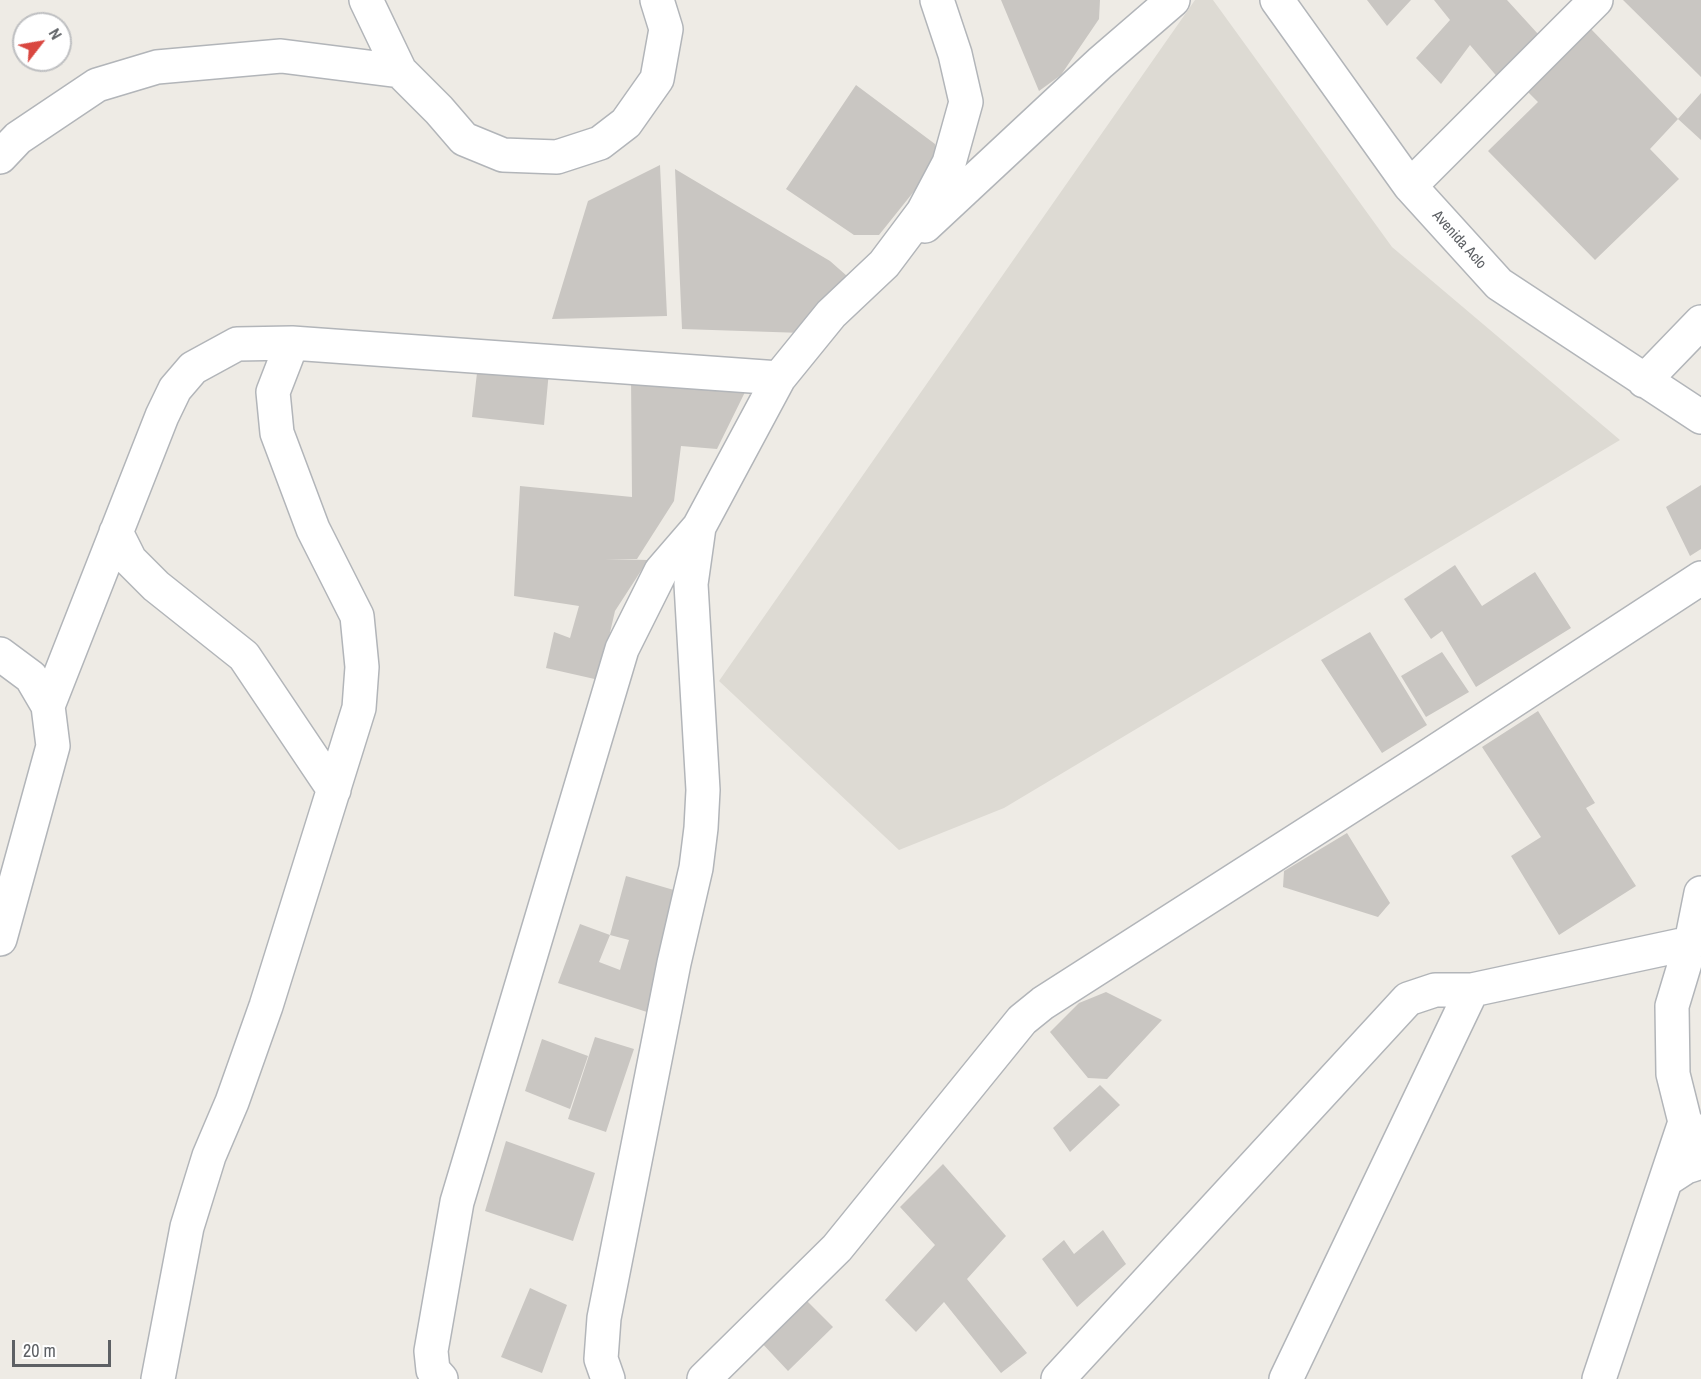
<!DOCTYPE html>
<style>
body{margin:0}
#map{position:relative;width:1701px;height:1379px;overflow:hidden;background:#eeebe5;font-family:"Archivo Narrow",sans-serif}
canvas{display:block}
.north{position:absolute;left:12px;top:12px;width:60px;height:60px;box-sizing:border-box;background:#fff;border:2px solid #bebfc1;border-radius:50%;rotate:59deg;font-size:16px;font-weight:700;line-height:24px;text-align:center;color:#5d6064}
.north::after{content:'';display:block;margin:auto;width:21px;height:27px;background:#d94740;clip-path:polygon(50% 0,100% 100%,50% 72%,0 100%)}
.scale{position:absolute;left:12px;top:1340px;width:99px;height:27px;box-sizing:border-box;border:3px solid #5d6064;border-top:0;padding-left:8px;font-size:18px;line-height:21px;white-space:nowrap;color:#5d6064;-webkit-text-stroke:4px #fff;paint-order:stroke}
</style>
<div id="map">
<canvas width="1701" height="1379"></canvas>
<div class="north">N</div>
<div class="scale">20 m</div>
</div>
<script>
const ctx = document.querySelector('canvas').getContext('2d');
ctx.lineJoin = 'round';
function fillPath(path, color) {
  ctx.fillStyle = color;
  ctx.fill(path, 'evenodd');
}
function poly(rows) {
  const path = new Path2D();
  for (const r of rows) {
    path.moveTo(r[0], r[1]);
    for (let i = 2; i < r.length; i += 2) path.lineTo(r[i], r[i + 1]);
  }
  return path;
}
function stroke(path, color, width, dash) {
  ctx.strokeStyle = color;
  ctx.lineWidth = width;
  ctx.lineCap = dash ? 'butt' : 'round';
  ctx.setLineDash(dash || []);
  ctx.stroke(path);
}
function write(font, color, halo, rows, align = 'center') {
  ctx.font = font + ' "Archivo Narrow",sans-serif';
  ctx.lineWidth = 5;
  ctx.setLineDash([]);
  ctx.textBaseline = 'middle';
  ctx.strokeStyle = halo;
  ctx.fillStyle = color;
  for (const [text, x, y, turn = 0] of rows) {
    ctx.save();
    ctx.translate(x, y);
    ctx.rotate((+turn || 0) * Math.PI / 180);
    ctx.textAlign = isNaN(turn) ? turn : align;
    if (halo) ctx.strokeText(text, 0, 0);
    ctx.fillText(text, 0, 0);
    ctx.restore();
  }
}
const education = poly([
 [1195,0,1213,0,1392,247,1620,440,1004,808,899,850,719,681]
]);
const building = poly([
 [1001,0,1100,0,1099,19,1061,75,1039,91],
 [1367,0,1411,0,1387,26],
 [1434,0,1507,0,1538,34,1500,80,1470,45,1441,84,1416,58,1450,20],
 [1623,0,1701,0,1701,77],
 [1591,29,1678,119,1701,93,1701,140,1678,119,1650,149,1679,179,1595,260,1488,151,1538,102,1528,92],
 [856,85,935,144,935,165,879,235,854,235,786,189],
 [660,165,667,316,552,319,588,201],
 [675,169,830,261,847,276,846,292,824,304,803,321,803,333,682,329],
 [478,364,549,371,544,425,472,417],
 [631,375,746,390,717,449,681,446,674,501,637,559,605,559,648,560,615,611,599,680,546,668,554,632,570,638,579,606,514,596,520,486,632,497],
 [1701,485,1701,549,1690,556,1666,507],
 [1455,565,1482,606,1535,572,1571,628,1476,687,1442,631,1431,639,1404,599],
 [1370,632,1427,725,1382,753,1321,660],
 [1442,652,1469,692,1426,717,1401,676],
 [1538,711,1595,803,1586,808,1636,886,1559,935,1511,856,1541,837,1482,747],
 [1347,833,1390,903,1378,917,1283,887,1284,871],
 [626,876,684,893,653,1014,558,983,580,924,610,935],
 [610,935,629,940,620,970,599,962],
 [1106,992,1162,1020,1107,1079,1088,1078,1050,1032,1079,1003],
 [595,1037,634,1049,606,1132,568,1119],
 [542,1039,588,1056,570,1109,525,1091],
 [1100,1085,1120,1105,1070,1152,1053,1128],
 [506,1141,595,1173,573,1241,485,1211],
 [943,1164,1006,1236,967,1279,1027,1353,1001,1373,944,1302,916,1332,885,1300,935,1245,900,1207],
 [1103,1230,1126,1264,1077,1307,1042,1259,1064,1240,1074,1254],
 [530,1288,567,1305,542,1373,501,1357],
 [801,1295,833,1327,788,1371,759,1340]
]);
const minor = poly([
 [366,0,400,71,439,110,464,139,503,155,557,157,600,143,626,123,657,79,666,29,657,0],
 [1277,0,1410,186,1499,284,1701,417],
 [0,157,18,138,97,85,157,67,281,56,400,71],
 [1410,186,1596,0],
 [925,226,1100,63,1173,0],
 [1644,381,1701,322],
 [116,532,130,560,156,586,244,656,334,790],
 [0,654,31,677,48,706,53,746,0,939],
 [48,706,162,416,175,389,193,368,237,344,292,343],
 [1700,1138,1685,1122,1673,1074,1672,1006,1691,943,1701,893],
 [1666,1180,1686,1167,1701,1162],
 [158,1379,187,1227,209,1156,232,1102,266,1006,359,708,362,667,357,616,313,529,277,433,273,392,292,343,779,378],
 [441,1379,433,1370,431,1351,457,1202,622,649,661,571,699,527],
 [608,1379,601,1359,604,1318,674,963,696,868,701,828,703,790,691,584,699,527,779,378,831,314,884,264,923,212,949,163,966,102,955,54,937,0],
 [704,1379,837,1248,1022,1020,1043,1003,1424,759,1701,578],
 [1058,1379,1408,999,1435,990,1472,990],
 [1286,1379,1472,990,1691,943],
 [1599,1379,1685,1122]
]);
const streetNames = [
 ["Avenida Aclo",1459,240,48]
];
fillPath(education, '#dddad3');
fillPath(building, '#c9c6c2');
stroke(minor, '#b2b5b9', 36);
stroke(minor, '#fff', 33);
write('15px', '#5d6064', '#fff', streetNames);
</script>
